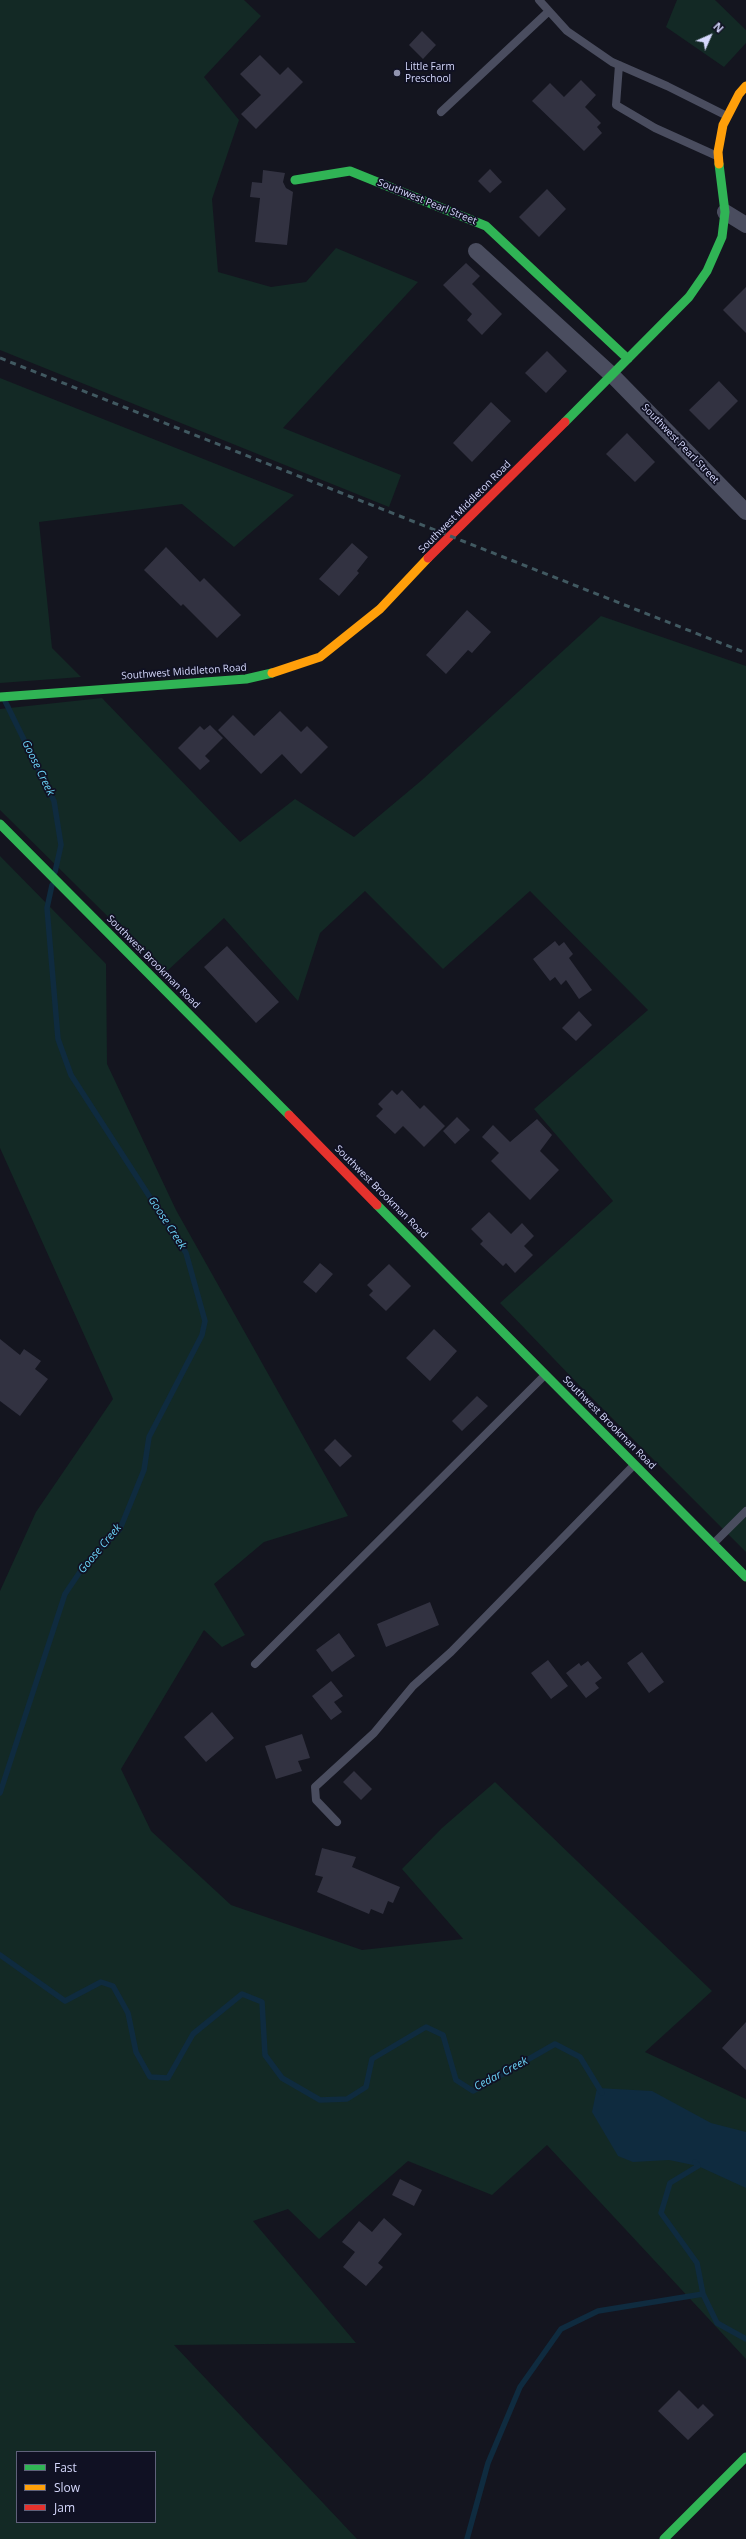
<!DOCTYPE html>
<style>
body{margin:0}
#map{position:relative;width:746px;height:2539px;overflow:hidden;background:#14151f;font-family:"Open Sans",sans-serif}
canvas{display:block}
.legend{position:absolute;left:16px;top:2451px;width:140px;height:72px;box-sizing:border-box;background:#101123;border:1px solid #5f617a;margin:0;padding:5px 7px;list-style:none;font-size:12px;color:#d5d8fc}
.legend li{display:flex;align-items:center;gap:8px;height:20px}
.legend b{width:20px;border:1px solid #5f617a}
.north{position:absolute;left:690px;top:16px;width:40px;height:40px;-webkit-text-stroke:3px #101123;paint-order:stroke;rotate:45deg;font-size:11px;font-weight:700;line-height:16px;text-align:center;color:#d5d8fc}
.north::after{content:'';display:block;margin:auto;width:14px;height:18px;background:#d5d8fc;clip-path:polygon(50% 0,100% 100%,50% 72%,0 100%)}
</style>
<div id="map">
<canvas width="746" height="2539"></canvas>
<ul class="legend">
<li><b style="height:5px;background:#30b455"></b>Fast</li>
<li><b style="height:5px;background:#ff9f0a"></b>Slow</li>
<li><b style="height:5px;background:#e5322d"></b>Jam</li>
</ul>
<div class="north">N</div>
</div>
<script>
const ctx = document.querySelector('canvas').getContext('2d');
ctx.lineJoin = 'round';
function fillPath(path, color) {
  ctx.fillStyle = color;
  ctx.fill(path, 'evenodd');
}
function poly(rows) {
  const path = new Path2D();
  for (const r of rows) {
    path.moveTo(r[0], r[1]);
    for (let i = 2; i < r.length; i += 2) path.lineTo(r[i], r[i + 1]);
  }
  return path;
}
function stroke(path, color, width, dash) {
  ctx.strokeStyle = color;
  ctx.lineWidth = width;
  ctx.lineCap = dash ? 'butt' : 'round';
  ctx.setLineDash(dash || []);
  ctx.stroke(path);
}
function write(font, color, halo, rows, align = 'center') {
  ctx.font = font + ' "Open Sans",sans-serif';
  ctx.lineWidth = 3.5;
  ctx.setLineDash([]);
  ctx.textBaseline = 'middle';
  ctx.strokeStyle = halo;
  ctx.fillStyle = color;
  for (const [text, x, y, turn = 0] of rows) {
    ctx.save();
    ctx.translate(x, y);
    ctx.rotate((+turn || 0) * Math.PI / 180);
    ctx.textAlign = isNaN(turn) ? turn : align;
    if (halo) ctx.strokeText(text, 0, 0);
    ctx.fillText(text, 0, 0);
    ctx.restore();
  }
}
const green = poly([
 [0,0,244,0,261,16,204,77,239,120,212,199,218,272,271,287,306,282,336,248,418,282,283,428,401,475,389,507,0,350],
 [677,0,715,0,746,30,746,43,724,67,666,27],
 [0,378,294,495,234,547,182,504,39,522,52,648,81,677,0,683],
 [601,616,746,666,746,1552,581,1387,500,1303,613,1201,534,1109,648,1010,530,891,443,969,365,891,320,933,298,1001,224,918,165,973,0,810,0,709,102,698,240,842,295,799,354,837,422,780],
 [0,856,106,964,107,1064,176,1210,348,1516,264,1542,214,1584,245,1635,222,1647,204,1630,121,1769,151,1831,231,1905,362,1950,463,1939,402,1869,442,1828,495,1782,712,1991,645,2052,746,2099,746,2359,547,2145,492,2195,408,2161,319,2239,288,2209,253,2221,356,2343,174,2345,357,2539,0,2539,0,1591,36,1512,113,1399,0,1148],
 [17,2452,155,2452,155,2522,17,2522]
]);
const water = poly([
 [597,2088,652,2091,711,2123,746,2132,746,2188,698,2166,669,2160,633,2162,618,2156,592,2112]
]);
const stream = poly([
 [5,701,54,801,61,845,55,872],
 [0,1793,65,1594,86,1563,120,1529,144,1470,149,1437,202,1335,205,1321,186,1253,71,1075,58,1039,47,908,52,885],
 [0,1955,65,2001,101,1982,113,1986,128,2013,136,2052,150,2077,168,2078,193,2034,242,1994,262,2002,265,2055,282,2078,320,2100,347,2099,366,2087,372,2059,426,2027,443,2035,456,2080,473,2091,555,2044,580,2057,602,2093],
 [695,2162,698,2166,670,2183,661,2213,697,2263,703,2294,717,2323,746,2339],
 [467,2539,488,2463,520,2387,561,2329,598,2311,703,2294]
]);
const building = poly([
 [422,31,436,45,423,59,409,45],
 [260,55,280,75,288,67,303,82,256,129,241,114,261,95,240,74],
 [581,80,596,95,585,107,601,123,597,127,602,133,584,151,532,101,550,83,564,97],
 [490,169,502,182,490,193,478,181],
 [263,170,285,173,283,182,286,188,293,192,287,245,255,242,260,198,250,197,252,182,262,183],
 [547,189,566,209,539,237,519,217],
 [466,263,480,276,472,284,502,314,482,335,467,320,472,314,443,285],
 [746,287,746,333,723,310],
 [547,351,567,371,546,393,525,373],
 [719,381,738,401,709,430,689,410],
 [491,402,511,421,472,462,453,443],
 [627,433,655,462,635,482,606,454],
 [352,543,368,557,357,571,359,573,339,596,319,579],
 [166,547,200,582,204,578,241,615,217,638,183,604,181,606,144,570],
 [467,610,491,632,472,653,468,650,446,674,426,655],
 [280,711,301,732,307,726,328,747,301,774,282,754,261,774,218,730,233,715,254,736],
 [210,725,223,738,205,756,210,761,200,770,178,748,200,726,204,730],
 [555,941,559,946,564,942,573,954,569,958,592,990,579,999,566,980,561,985,555,977,550,981,533,959],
 [227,946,279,1002,256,1023,204,967],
 [579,1011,592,1025,576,1041,562,1028],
 [392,1090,397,1095,402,1090,420,1109,424,1105,445,1126,424,1147,403,1126,395,1134,376,1116,383,1109,378,1104],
 [457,1117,470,1130,455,1144,443,1131],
 [537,1119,552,1135,540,1151,559,1170,530,1200,491,1161,499,1153,482,1137,493,1125,510,1142],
 [489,1212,511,1234,522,1223,534,1236,524,1246,533,1255,515,1273,506,1263,503,1266,480,1244,483,1241,471,1229],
 [320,1263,333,1274,316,1293,303,1282],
 [389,1264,411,1286,386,1311,369,1295,373,1291,367,1285],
 [434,1329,457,1351,430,1381,406,1358],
 [0,1339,20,1355,24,1349,41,1361,35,1369,48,1379,20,1416,0,1401],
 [477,1396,488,1406,462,1431,452,1421],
 [335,1439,352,1456,340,1467,324,1450],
 [430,1602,439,1625,386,1647,377,1624],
 [339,1633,355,1656,332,1672,316,1650],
 [642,1652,664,1682,649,1693,627,1663],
 [548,1660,568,1686,551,1699,531,1673],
 [588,1661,602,1678,595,1683,599,1688,586,1698,566,1673,579,1663,581,1666],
 [331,1681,343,1696,334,1702,342,1712,331,1720,312,1696],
 [212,1712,234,1738,206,1762,184,1737],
 [302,1734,310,1758,298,1761,302,1771,276,1779,265,1746],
 [354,1771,372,1789,361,1800,343,1782],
 [322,1848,356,1857,352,1867,400,1887,393,1903,388,1901,383,1914,371,1909,369,1914,317,1892,323,1877,315,1875],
 [746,2022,746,2070,722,2048],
 [400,2179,422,2190,414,2206,392,2195],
 [384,2218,402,2234,378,2263,383,2267,366,2286,343,2267,355,2252,342,2242,359,2221,372,2232],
 [679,2390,698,2409,703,2404,714,2415,688,2440,658,2411]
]);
const lane = poly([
 [539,0,567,31,612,62,667,86,727,116],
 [619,65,616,105,655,128,717,156],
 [441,112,549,11],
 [714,1543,746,1511],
 [255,1664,545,1375],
 [337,1822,316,1800,315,1787,374,1733,413,1686,451,1652,634,1465]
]);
const street = poly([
 [725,212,746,225],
 [476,251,613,376,746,512]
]);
const fast = poly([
 [295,180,350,171,486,226,628,359],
 [565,422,689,297,707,271,722,237,725,212,719,164],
 [0,697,246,679,272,673],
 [0,824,289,1115],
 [377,1205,746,1577],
 [664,2539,746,2457]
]);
const slow = poly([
 [719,164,718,152,723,125,739,94,746,86],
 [272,673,320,657,380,609,428,558]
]);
const jam = poly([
 [428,558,565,422],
 [289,1115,377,1205]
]);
const rail = poly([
 [0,358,746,653]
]);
const markers = [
 [397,73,4,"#9194af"]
];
const poiNames = [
 ["Little Farm",405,67],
 ["Preschool",405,79]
];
const streetNames = [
 ["Southwest Pearl Street",427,202,22],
 ["Southwest Pearl Street",680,444,46],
 ["Southwest Middleton Road",465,507,-45],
 ["Southwest Middleton Road",184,672,-4],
 ["Southwest Brookman Road",153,962,45],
 ["Southwest Brookman Road",381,1192,45],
 ["Southwest Brookman Road",609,1423,45]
];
const waterNames = [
 ["Goose Creek",38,768,64],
 ["Goose Creek",167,1223,57],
 ["Goose Creek",100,1549,-50],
 ["Cedar Creek",501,2074,-28]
];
fillPath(green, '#132925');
fillPath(water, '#0f2b3f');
stroke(stream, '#0f2b3f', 5.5);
fillPath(building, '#323241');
stroke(lane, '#4a4d5f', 8);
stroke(street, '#4a4d5f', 16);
stroke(fast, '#30b455', 9);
stroke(slow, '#ff9f0a', 9);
stroke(jam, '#e5322d', 9);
stroke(rail, '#415961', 3, [6, 5]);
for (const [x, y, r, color] of markers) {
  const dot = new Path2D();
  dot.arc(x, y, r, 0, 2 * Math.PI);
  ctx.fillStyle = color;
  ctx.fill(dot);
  stroke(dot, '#101123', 1.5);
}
write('10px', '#d5d8fc', '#101123', poiNames, 'left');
write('10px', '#d5d8fc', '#101123', streetNames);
write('italic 11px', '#6ad2f5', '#101123', waterNames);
</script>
